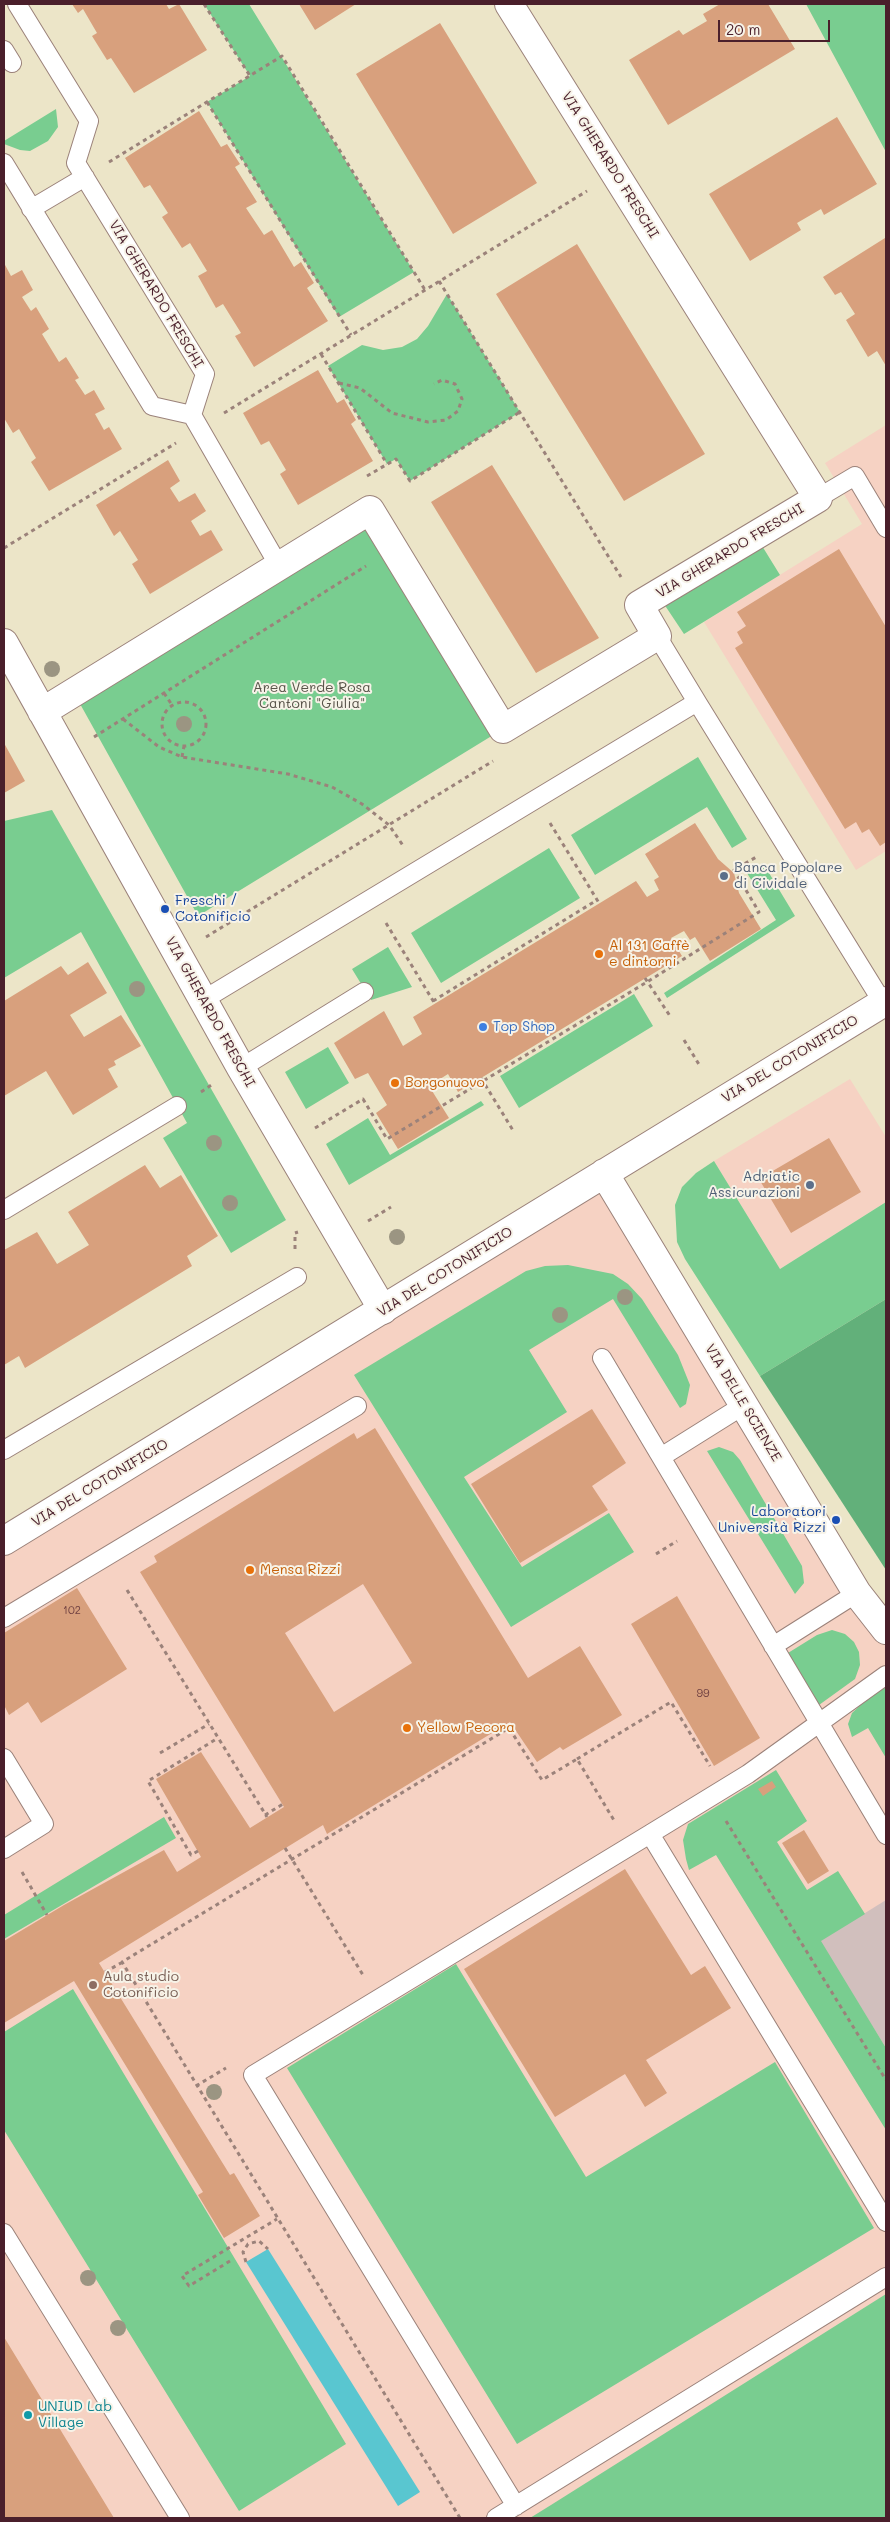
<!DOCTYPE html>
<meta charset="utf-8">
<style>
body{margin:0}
#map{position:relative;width:890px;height:2522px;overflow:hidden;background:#ece5c8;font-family:Mali,sans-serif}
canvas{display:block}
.frame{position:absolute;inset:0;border:5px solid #4a1f2b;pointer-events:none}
.scale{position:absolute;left:718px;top:20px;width:112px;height:22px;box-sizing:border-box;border:2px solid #4a1f2b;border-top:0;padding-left:6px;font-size:15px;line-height:18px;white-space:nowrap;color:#4a1f2b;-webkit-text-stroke:4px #f7f3e8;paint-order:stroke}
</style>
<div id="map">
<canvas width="890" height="2522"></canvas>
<div class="frame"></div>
<div class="scale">20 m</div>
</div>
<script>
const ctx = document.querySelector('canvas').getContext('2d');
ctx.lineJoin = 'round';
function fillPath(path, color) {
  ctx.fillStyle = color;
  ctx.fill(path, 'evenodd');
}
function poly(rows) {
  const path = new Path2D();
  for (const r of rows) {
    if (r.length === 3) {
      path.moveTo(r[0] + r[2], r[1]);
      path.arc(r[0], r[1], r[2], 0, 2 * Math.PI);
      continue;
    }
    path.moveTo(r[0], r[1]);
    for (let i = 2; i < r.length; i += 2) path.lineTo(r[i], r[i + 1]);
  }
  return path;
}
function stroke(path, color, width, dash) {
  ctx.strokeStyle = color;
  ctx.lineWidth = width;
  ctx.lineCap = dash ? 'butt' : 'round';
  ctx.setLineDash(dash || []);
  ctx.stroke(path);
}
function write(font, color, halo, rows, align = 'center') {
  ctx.font = font + ' Mali,sans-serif';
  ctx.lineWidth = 4;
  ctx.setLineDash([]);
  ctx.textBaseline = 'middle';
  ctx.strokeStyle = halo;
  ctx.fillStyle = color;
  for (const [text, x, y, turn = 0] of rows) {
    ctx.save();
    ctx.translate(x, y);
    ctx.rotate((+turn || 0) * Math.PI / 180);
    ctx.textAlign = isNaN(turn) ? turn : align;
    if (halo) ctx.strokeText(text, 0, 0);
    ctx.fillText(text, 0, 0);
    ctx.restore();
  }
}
const built = poly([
 [886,425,886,851,856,870,704,622,862,524,825,463],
 [850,1079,886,1137,886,1202,780,1269,714,1161],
 [604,1173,886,1630,886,2518,4,2518,4,1541]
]);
const industrial = poly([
 [886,1900,886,2048,820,1941]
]);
const green = poly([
 [204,4,249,4,414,272,339,317,207,102,250,76],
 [806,4,886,4,886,152],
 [56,109,58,127,48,141,30,151,20,150,4,144,4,141],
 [447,294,520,412,410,481,396,459,387,464,328,366,362,345,383,350,402,347,417,339,428,326],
 [370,510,503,729,198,916,74,693],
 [759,541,780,575,684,634,662,601],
 [698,757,747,839,732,848,707,807,595,875,571,835],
 [52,810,286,1220,231,1253,163,1138,187,1123,81,932,4,978,4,821],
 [549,848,580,898,441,983,411,933],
 [763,863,795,916,667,998,664,993,776,920,747,873],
 [388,947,412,987,371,1000,352,969],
 [634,994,653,1026,519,1108,500,1076],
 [328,1047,349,1083,306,1109,285,1072],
 [481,1101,484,1105,349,1185,326,1144,368,1118,390,1155],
 [714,1161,780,1269,886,1202,886,1299,760,1376,685,1259,677,1242,675,1205,682,1187,696,1173],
 [568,1265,613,1274,628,1284,642,1299,678,1355,690,1385,686,1404,680,1408,613,1299,529,1350,567,1412,464,1477,522,1567,609,1513,634,1552,511,1627,354,1375,526,1271,545,1266],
 [719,1447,733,1452,740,1460,802,1566,804,1583,795,1594,707,1451],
 [832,1630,845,1634,854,1642,859,1652,860,1665,855,1679,819,1705,788,1653,817,1635],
 [886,1687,886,1758,868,1728,852,1737,848,1724,852,1713,867,1699],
 [776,1770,807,1821,777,1842,807,1890,838,1871,865,1914,821,1941,886,2048,886,2130,716,1855,689,1870,686,1859,683,1840,688,1824],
 [164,1817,176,1838,4,1939,4,1915],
 [456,1964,586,2177,775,2062,874,2228,517,2444,287,2068],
 [73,1989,346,2444,239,2511,4,2130,4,2032],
 [886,2294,886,2518,530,2518,551,2505]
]);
const forest = poly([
 [886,1299,886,1570,760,1376]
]);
const water = poly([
 [268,2249,420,2492,398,2506,246,2262]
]);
const building = poly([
 [72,4,166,4,169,9,179,4,207,50,134,93,111,58,107,60,92,36,97,33,83,9,78,13],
 [299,4,356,4,315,30],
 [720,4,768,4,795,49,668,125,629,60,679,30,683,35,707,21,703,14],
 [440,23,537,183,453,234,356,74],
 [199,111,221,147,227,144,240,164,235,167,257,202,246,208,264,235,272,230,294,267,301,262,314,283,307,288,328,321,254,367,235,336,241,333,223,304,216,308,198,276,207,271,190,243,182,248,162,217,168,213,150,185,144,188,125,158],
 [837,117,877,184,824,215,821,209,797,223,801,230,750,261,709,194],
 [885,238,886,240,886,366,877,351,868,357,846,320,855,314,841,292,835,295,823,277],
 [577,244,705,454,624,501,496,294],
 [4,263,11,276,22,270,33,290,22,297,31,311,36,307,49,329,42,334,59,362,66,357,79,378,75,380,85,395,94,390,105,409,95,414,104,430,109,427,122,449,49,491,31,462,36,458,19,429,13,433,4,418],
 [318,370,337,403,344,399,356,420,351,424,373,461,298,505,280,474,286,470,269,441,261,445,243,413],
 [168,460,180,481,170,488,179,502,195,493,206,511,191,521,200,536,211,530,223,550,150,594,132,564,138,560,120,531,114,536,96,505],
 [492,465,599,638,536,673,431,502],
 [839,549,886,627,886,842,880,846,869,829,862,833,856,822,845,829,735,648,743,643,737,632,746,626,737,612],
 [4,743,25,781,4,793],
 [695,823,718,859,734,873,739,893,761,929,710,961,695,937,690,940,684,931,671,938,682,956,458,1092,448,1074,429,1086,449,1118,398,1149,376,1113,387,1105,368,1073,355,1079,334,1043,384,1011,403,1046,422,1034,413,1017,636,881,647,897,659,890,654,880,659,877,645,854],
 [88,962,107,993,70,1015,84,1037,121,1015,141,1046,114,1061,116,1065,108,1069,118,1087,73,1115,46,1071,4,1096,4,1001,61,966,68,975],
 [829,1138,861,1192,791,1233,759,1179],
 [145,1165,160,1188,181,1175,218,1236,187,1256,192,1266,25,1368,19,1356,4,1365,4,1250,37,1232,57,1264,89,1245,68,1212],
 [592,1409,626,1463,592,1486,608,1510,520,1563,471,1484],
 [375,1428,528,1678,580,1646,622,1715,563,1750,560,1747,537,1762,510,1722,327,1834,323,1825,99,1963,230,2175,234,2173,260,2216,224,2238,198,2195,203,2192,74,1981,4,2023,4,1941,64,1905,164,1850,177,1872,201,1857,156,1779,201,1752,250,1828,284,1807,140,1572,157,1562,154,1556,190,1534,354,1433,357,1439],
 [363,1584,412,1663,334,1712,285,1633],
 [77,1588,127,1669,41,1723,28,1702,9,1715,4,1705,4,1633],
 [677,1596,760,1738,714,1766,631,1624],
 [772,1781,776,1787,763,1796,758,1789],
 [804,1830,829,1871,808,1884,782,1843],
 [625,1869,691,1975,705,1966,731,2008,646,2060,667,2093,645,2107,625,2074,555,2117,464,1969],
 [4,2337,83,2467,114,2518,4,2518]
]);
const path = poly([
 [204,4,250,76],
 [207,102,351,335],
 [109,162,282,56,425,290],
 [439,281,621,577],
 [321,354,387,464],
 [339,383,360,388,392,413,428,422,446,420,458,411,462,399,455,384,442,380,434,384],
 [224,413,587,191],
 [367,476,396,459,410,481,520,412],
 [4,548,176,443],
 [164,693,172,705],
 [184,724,22],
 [123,719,159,747,182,757,288,774,332,787,362,804,389,825,404,847],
 [94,737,366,566],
 [182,757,184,746],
 [550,823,599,903],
 [386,923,435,1004],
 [206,937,493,761],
 [645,978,670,1016],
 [433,1001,597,900],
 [684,1040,700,1066],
 [481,1078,514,1132],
 [201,1092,213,1084],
 [315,1128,363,1099,387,1139,647,982,759,912,734,870,758,856],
 [368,1221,391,1207],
 [295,1249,295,1233,298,1232],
 [656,1554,677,1541],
 [127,1590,267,1817],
 [160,1753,209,1724],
 [577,1759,671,1702,710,1766],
 [265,1815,283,1804],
 [726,1821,886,2080],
 [285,1848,363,1975],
 [198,1851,191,1855,148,1781,218,1738],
 [22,1872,47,1915],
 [105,1972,121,1963],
 [196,2086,226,2068],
 [230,2261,189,2286,182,2276,277,2219],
 [246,2262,243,2252,248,2244,259,2241,268,2249],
 [460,2518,122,1962,509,1728,542,1780,577,1759,615,1822]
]);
const lane = poly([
 [17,4,89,121,76,163,205,374,192,415,279,566],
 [4,50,12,63],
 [4,163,152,406,192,415],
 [31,209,85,177],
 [818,498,855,476,886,528],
 [657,636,697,702],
 [203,1000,697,702,883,1003],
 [241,1068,364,992],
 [4,1210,177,1106],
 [602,1358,886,1835],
 [4,1450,297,1277],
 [661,1457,744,1405],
 [4,1618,357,1406],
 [773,1646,857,1593],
 [4,1758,44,1824,4,1849],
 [650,1834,748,1774,886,1675],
 [4,2233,180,2518],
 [516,2506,253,2075,650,1834,886,2222],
 [496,2518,886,2277]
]);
const street = poly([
 [4,643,241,1068,383,1310],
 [42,712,370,510,503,729,657,636,639,605,818,498,509,4]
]);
const secondary = poly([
 [604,1173,857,1593,886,1630],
 [4,1541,886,1001]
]);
const trees = [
 [52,669],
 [184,724],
 [137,989],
 [214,1143],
 [230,1203],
 [397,1237],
 [625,1297],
 [560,1315],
 [214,2092],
 [88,2278],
 [118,2328]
];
const markers = [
 [724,876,5,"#5c6f8a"],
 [165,909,5,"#1a4fb4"],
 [599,954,5,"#e8710a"],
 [483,1027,5,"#3f7fe0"],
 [395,1083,5,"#e8710a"],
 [810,1185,5,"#5c6f8a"],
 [836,1520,5,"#1a4fb4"],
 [250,1570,5,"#e8710a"],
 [407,1728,5,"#e8710a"],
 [93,1985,5,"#8d6e63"],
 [28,2415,5,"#0f9aa8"]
];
const numberNames = [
 ["102",72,1611],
 ["99",703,1694]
];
const streetNames = [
 ["VIA GHERARDO FRESCHI",610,165,58],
 ["VIA GHERARDO FRESCHI",156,294,59],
 ["VIA GHERARDO FRESCHI",730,551,-31],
 ["VIA GHERARDO FRESCHI",210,1012,61],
 ["VIA DEL COTONIFICIO",790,1059,-31],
 ["VIA DEL COTONIFICIO",445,1272,-32],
 ["VIA DELLE SCIENZE",743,1403,59],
 ["VIA DEL COTONIFICIO",100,1483,-31]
];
const parkNames = [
 ["Area Verde Rosa",312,688],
 ["Cantoni \"Giulia\"",312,704]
];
const serviceNames = [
 ["Banca Popolare",734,868],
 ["di Cividale",734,884],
 ["Adriatic",800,1177,"right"],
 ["Assicurazioni",800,1193,"right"]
];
const transitNames = [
 ["Freschi /",175,901],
 ["Cotonificio",175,917],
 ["Laboratori",826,1512,"right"],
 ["Università Rizzi",826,1528,"right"]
];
const foodNames = [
 ["Al 131 Caffè",609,946],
 ["e dintorni",609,962],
 ["Borgonuovo",405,1083],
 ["Mensa Rizzi",260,1570],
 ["Yellow Pecora",417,1728]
];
const shopNames = [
 ["Top Shop",493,1027]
];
const educationNames = [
 ["Aula studio",103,1977],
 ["Cotonificio",103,1993]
];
const cultureNames = [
 ["UNIUD Lab",38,2407],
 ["Village",38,2423]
];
fillPath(built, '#f6d2c3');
fillPath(industrial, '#d1bfbd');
fillPath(green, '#79cd90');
fillPath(forest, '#62b07a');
fillPath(water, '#59c6d0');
fillPath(building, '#d8a07d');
stroke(lane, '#9b827a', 20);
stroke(street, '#9b827a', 30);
stroke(secondary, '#9b827a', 30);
stroke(path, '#9b827a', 3, [4, 4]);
stroke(lane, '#fff', 18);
stroke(street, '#fff', 28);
stroke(secondary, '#fff', 28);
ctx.fillStyle = '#9b9582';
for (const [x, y] of trees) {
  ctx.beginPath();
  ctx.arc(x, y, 8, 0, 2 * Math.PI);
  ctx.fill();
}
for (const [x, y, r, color] of markers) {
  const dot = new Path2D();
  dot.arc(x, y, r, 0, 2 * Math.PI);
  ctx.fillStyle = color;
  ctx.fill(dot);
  stroke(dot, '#f7f3e8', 2);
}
write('11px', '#6e3f40', null, numberNames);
write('14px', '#4a1f2b', '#f7f3e8', streetNames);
write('14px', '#585349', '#f7f3e8', parkNames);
write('14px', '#4e5e75', '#f7f3e8', serviceNames, 'left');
write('14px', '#164399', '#f7f3e8', transitNames, 'left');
write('14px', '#c56008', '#f7f3e8', foodNames, 'left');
write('14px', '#366cbe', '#f7f3e8', shopNames, 'left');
write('14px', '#785e54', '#f7f3e8', educationNames, 'left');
write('14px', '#0d838f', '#f7f3e8', cultureNames, 'left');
</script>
